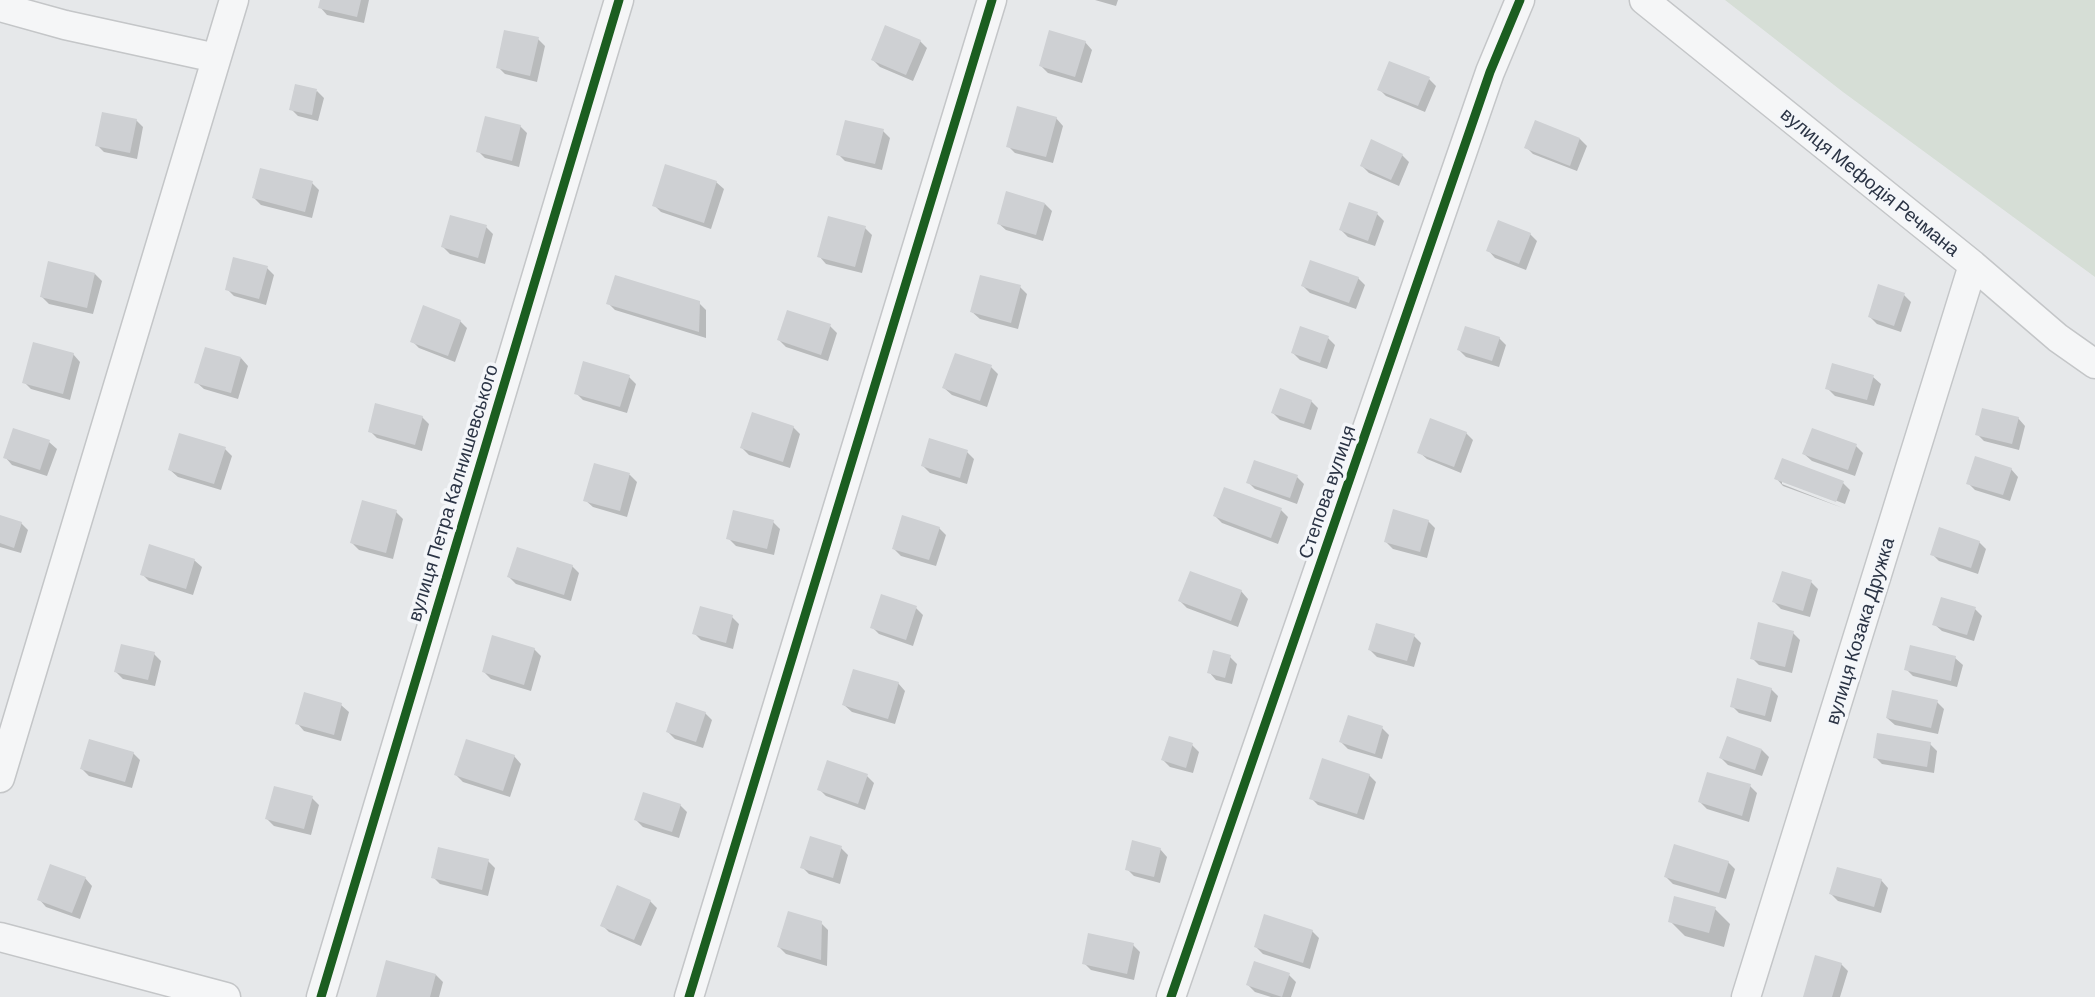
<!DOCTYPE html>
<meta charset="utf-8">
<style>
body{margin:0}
canvas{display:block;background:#e6e8ea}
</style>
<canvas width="2095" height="997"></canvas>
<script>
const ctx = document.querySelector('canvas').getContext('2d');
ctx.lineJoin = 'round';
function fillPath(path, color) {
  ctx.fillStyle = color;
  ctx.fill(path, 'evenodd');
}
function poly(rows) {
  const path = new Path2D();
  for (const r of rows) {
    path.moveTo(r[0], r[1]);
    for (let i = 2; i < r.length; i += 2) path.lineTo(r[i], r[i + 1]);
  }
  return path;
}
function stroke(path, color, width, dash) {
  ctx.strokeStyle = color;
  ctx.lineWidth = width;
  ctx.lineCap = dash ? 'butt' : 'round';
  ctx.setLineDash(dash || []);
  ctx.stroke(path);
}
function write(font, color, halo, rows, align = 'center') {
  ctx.font = font + ' Barlow,sans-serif';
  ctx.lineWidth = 7;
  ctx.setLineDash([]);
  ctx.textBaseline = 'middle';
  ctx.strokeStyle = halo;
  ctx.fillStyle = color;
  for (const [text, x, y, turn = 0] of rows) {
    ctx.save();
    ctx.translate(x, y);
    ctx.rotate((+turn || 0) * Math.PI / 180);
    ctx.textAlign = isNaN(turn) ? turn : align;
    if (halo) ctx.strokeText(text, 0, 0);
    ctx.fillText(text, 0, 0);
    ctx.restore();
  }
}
const green = poly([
 [1725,0,2095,0,2095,277,1843,92]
]);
const shadow = poly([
 [321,0,369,0,364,23,327,15,320,7],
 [1095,0,1118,0,1116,6],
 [538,39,545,46,537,82,505,74,498,67],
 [920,41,927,48,913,81,880,67,873,60],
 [1085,42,1092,50,1082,83,1048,73,1041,66],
 [1429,79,1436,86,1425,112,1386,96,1379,89],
 [317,91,324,98,318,121,298,116,291,109],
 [1056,118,1063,126,1053,163,1015,153,1008,146],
 [136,120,143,127,137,159,104,152,97,145],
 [520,126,527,133,519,167,485,158,478,151],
 [883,131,890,138,882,170,845,161,838,154],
 [1580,139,1587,146,1577,171,1533,154,1526,147],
 [1402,155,1409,162,1399,186,1369,173,1362,166],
 [716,182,724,189,711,229,661,212,654,205],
 [312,183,319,190,312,218,261,205,254,198],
 [1045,204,1052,211,1043,241,1006,230,998,223],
 [1377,214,1384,221,1375,246,1348,237,1341,230],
 [486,227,493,234,485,264,450,254,443,247],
 [865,228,872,235,862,273,826,264,819,256],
 [1530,234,1537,241,1526,270,1495,258,1488,250],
 [267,268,274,275,266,305,234,296,227,289],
 [95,274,102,281,93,314,49,304,42,297],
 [1358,278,1365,285,1356,309,1310,293,1303,286],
 [1020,287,1027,294,1018,329,980,319,972,312],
 [1904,295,1911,302,1901,332,1877,324,1870,317],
 [608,303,699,303,706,310,706,338,615,310],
 [460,321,467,328,455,362,419,348,412,341],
 [830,326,837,333,828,361,786,347,779,340],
 [1328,338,1335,345,1327,369,1300,360,1293,353],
 [1499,338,1506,345,1499,367,1466,357,1459,350],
 [73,354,80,362,70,400,31,389,24,382],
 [241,358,248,366,238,399,204,389,196,382],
 [991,367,998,374,987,407,952,395,944,388],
 [629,377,636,384,627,413,583,400,576,393],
 [1873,377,1881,384,1874,406,1835,396,1827,388],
 [1311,401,1318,408,1311,430,1280,420,1273,413],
 [422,417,429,424,422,451,377,438,370,431],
 [2018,418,2025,426,2019,450,1984,441,1977,434],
 [793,427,800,434,790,468,749,455,742,448],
 [14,430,49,442,57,449,47,476,12,465,5,457],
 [1466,433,1473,440,1461,473,1427,459,1419,452],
 [1856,446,1863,453,1855,476,1812,461,1804,454],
 [225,449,232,456,221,490,178,477,170,470],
 [967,452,974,459,967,484,930,473,923,466],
 [595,465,630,475,637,482,627,517,593,507,585,500],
 [2011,469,2018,477,2010,501,1975,490,1968,483],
 [1297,477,1304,484,1297,504,1255,489,1248,482],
 [1776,478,1843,483,1850,490,1845,504,1782,480,1782,484,1843,508,1783,486],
 [1281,510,1288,517,1278,544,1222,523,1215,516],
 [396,512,403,519,393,559,359,550,352,543],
 [0,517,21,523,28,530,21,553,0,547],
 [1428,521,1435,528,1427,558,1393,549,1386,542],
 [773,522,780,529,774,555,736,546,728,538],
 [939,528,946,535,936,566,901,556,894,549],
 [1979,542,1986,549,1978,574,1939,561,1932,554],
 [194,560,202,567,193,595,149,581,142,574],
 [572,566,579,573,571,601,516,584,509,577],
 [1811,582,1818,589,1810,617,1781,609,1774,602],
 [1241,591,1248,599,1238,627,1187,608,1180,601],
 [916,608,923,615,913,646,879,634,872,627],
 [1975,609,1982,616,1974,641,1942,631,1934,624],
 [732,617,739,624,733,649,701,640,694,633],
 [1793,633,1800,640,1792,673,1759,665,1752,658],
 [1414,636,1421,643,1414,667,1377,657,1370,650],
 [534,649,541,656,531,691,491,679,484,672],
 [154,654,161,661,155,686,123,679,116,672],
 [1230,657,1237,664,1232,684,1216,680,1209,672],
 [1955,658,1963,665,1957,687,1913,676,1906,669],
 [898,683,905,691,895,724,852,712,844,705],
 [1771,689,1778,696,1771,722,1739,713,1732,706],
 [1937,702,1944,709,1938,734,1895,725,1887,718],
 [341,705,349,712,341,741,304,731,297,723],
 [705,713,712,720,703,748,675,739,668,732],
 [1382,728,1389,735,1382,759,1348,749,1341,742],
 [1930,744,1937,751,1934,773,1882,764,1875,757],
 [1192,745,1199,752,1193,773,1170,767,1163,760],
 [1762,750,1769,757,1762,776,1728,765,1721,758],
 [133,753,140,760,132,788,89,776,82,769],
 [514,756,521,764,510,797,463,782,456,775],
 [1369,775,1376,782,1364,820,1318,805,1311,798],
 [867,776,874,783,865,810,826,796,819,789],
 [1750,786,1757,793,1749,822,1707,809,1700,802],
 [312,798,319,805,311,835,274,826,267,819],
 [680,805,687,812,679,838,643,827,636,820],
 [841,848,848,855,840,884,809,874,802,867],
 [1160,849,1167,857,1160,883,1134,876,1127,869],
 [488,861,495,868,488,896,440,884,433,877],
 [1728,862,1735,869,1726,899,1673,884,1666,877],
 [85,878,92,886,80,919,46,907,39,899],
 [1881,880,1888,888,1881,913,1838,901,1831,894],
 [650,901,657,908,641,946,609,932,602,925],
 [1715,909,1730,924,1724,947,1685,936,1670,921],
 [821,923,828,930,827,966,786,954,779,947],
 [1312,931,1319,938,1310,969,1263,954,1256,947],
 [1133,945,1140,952,1134,980,1091,970,1084,963],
 [1841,964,1848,971,1840,997,1805,997],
 [436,975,443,982,439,997,378,997],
 [1289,975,1296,982,1291,997,1271,997,1255,992,1248,985]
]);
const building = poly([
 [320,0,361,0,357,17,318,8],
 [885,25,921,40,906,75,871,60],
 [504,30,539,37,530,76,496,68],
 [1049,30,1086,41,1075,77,1039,66],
 [1389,61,1430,77,1418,106,1377,90],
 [295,84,317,89,312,115,289,110],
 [1017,106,1057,117,1046,157,1006,147],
 [102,112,137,119,130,153,95,146],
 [485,116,521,125,512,161,476,152],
 [845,120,884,129,875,164,836,155],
 [1535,120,1580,138,1570,166,1524,148],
 [1371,139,1403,154,1391,180,1360,166],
 [665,164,717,181,704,223,652,206],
 [260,168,313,181,305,212,252,198],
 [1006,191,1045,203,1036,235,997,224],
 [1349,202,1378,212,1368,241,1339,230],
 [450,215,487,225,478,258,441,247],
 [828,216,866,226,855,267,817,257],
 [1498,220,1531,233,1519,264,1486,251],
 [233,257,268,266,259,299,225,290],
 [1310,260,1359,277,1349,303,1301,286],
 [48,261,95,273,87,308,40,297],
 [615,275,700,301,699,332,606,304],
 [980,275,1021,285,1011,323,970,312],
 [1878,284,1905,293,1894,326,1868,317],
 [423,305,461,320,448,356,410,342],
 [787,310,831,324,821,355,777,340],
 [1300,326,1329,336,1320,363,1291,353],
 [1465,326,1500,337,1492,361,1457,350],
 [33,342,74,353,63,394,22,383],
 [205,347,241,357,231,393,194,383],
 [955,353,992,365,980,401,942,388],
 [583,361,630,375,620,407,574,394],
 [1832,363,1874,375,1867,400,1825,389],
 [1280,388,1312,400,1304,424,1271,413],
 [375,403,423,416,415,445,368,432],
 [1982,408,2019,417,2012,444,1975,435],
 [752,412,794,426,783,462,740,448],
 [1430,418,1467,432,1454,467,1417,453],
 [13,428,50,440,40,470,3,458],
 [1812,428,1857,444,1848,470,1802,454],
 [179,433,226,447,214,484,168,470],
 [929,438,968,450,960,478,921,466],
 [1975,456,2012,468,2003,495,1966,484],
 [1782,458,1844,481,1836,502,1774,479],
 [1254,460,1298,475,1290,498,1246,483],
 [594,463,630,473,620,511,583,501],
 [1224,487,1282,508,1271,538,1213,516],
 [362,500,397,510,386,553,350,543],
 [1393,509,1429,520,1420,552,1384,542],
 [733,510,774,520,767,549,726,539],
 [0,515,22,522,14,548,0,543],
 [902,515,940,527,929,560,892,549],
 [1939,527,1980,541,1971,568,1930,555],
 [149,544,195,559,186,589,140,575],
 [517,547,573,565,564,595,507,577],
 [1190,571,1242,590,1231,621,1178,601],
 [1782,571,1812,580,1803,611,1772,602],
 [881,594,917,606,906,640,870,628],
 [1941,597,1976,607,1967,635,1932,625],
 [700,606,733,615,726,643,692,634],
 [1758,622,1794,631,1785,667,1750,659],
 [1376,623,1415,634,1407,661,1368,650],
 [492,635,535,648,524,685,482,672],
 [121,644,155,652,148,680,114,672],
 [1910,645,1956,656,1951,681,1904,670],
 [1213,650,1231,655,1225,678,1207,673],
 [853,669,899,682,888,719,842,705],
 [1737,678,1772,688,1765,716,1730,707],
 [1892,690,1938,700,1931,728,1886,718],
 [304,692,342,703,334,735,295,724],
 [676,702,706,712,696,742,666,732],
 [1348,715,1383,726,1375,754,1339,742],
 [1877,733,1931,742,1927,767,1873,758],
 [1169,736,1193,743,1186,768,1161,760],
 [1727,736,1762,749,1755,770,1719,758],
 [89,739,134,752,125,782,80,769],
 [466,739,515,755,503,791,454,775],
 [1322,758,1370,774,1357,814,1309,799],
 [827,760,868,774,858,804,817,790],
 [1707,772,1751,784,1742,816,1698,802],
 [274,786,313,796,304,829,265,819],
 [643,792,681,804,672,832,634,820],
 [810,836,842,846,833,878,800,868],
 [1132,840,1161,848,1154,877,1125,870],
 [1674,844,1729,861,1719,893,1664,877],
 [438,847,489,859,482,890,431,878],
 [50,864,86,877,72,913,37,900],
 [1837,867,1882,879,1874,907,1829,894],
 [617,885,651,900,634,940,600,926],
 [1674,896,1716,907,1709,933,1668,922],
 [788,911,822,921,821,960,777,947],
 [1264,914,1313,930,1303,963,1254,947],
 [1088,933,1134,943,1127,974,1082,964],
 [1815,955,1842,963,1832,997,1803,997],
 [386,960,436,974,430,997,376,997],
 [1254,961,1290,973,1282,997,1246,985]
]);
const minor = poly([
 [1644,0,1973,265,2058,338,2095,364],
 [0,7,65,25,216,58],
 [0,778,234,0],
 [0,937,226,997],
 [321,997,619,0],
 [689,997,992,0],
 [1171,997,1490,72,1520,0],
 [1746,997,1973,265]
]);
const cycleway = poly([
 [321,997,619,0],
 [689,997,992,0],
 [1171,997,1490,72,1520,0]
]);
const streetNames = [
 ["вулиця Мефодія Речмана",1870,182,39],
 ["Степова вулиця",1327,492,-71],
 ["вулиця Петра Калнишевського",453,493,-73],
 ["вулиця Козака Дружка",1860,631,-73]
];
fillPath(green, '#d6ded6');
fillPath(shadow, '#0003');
fillPath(building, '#ced0d3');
stroke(minor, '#c4c6c8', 31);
stroke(minor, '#f5f6f7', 28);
stroke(cycleway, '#1b5e20', 9);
write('19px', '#2b3445', '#f4f6f9', streetNames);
</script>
